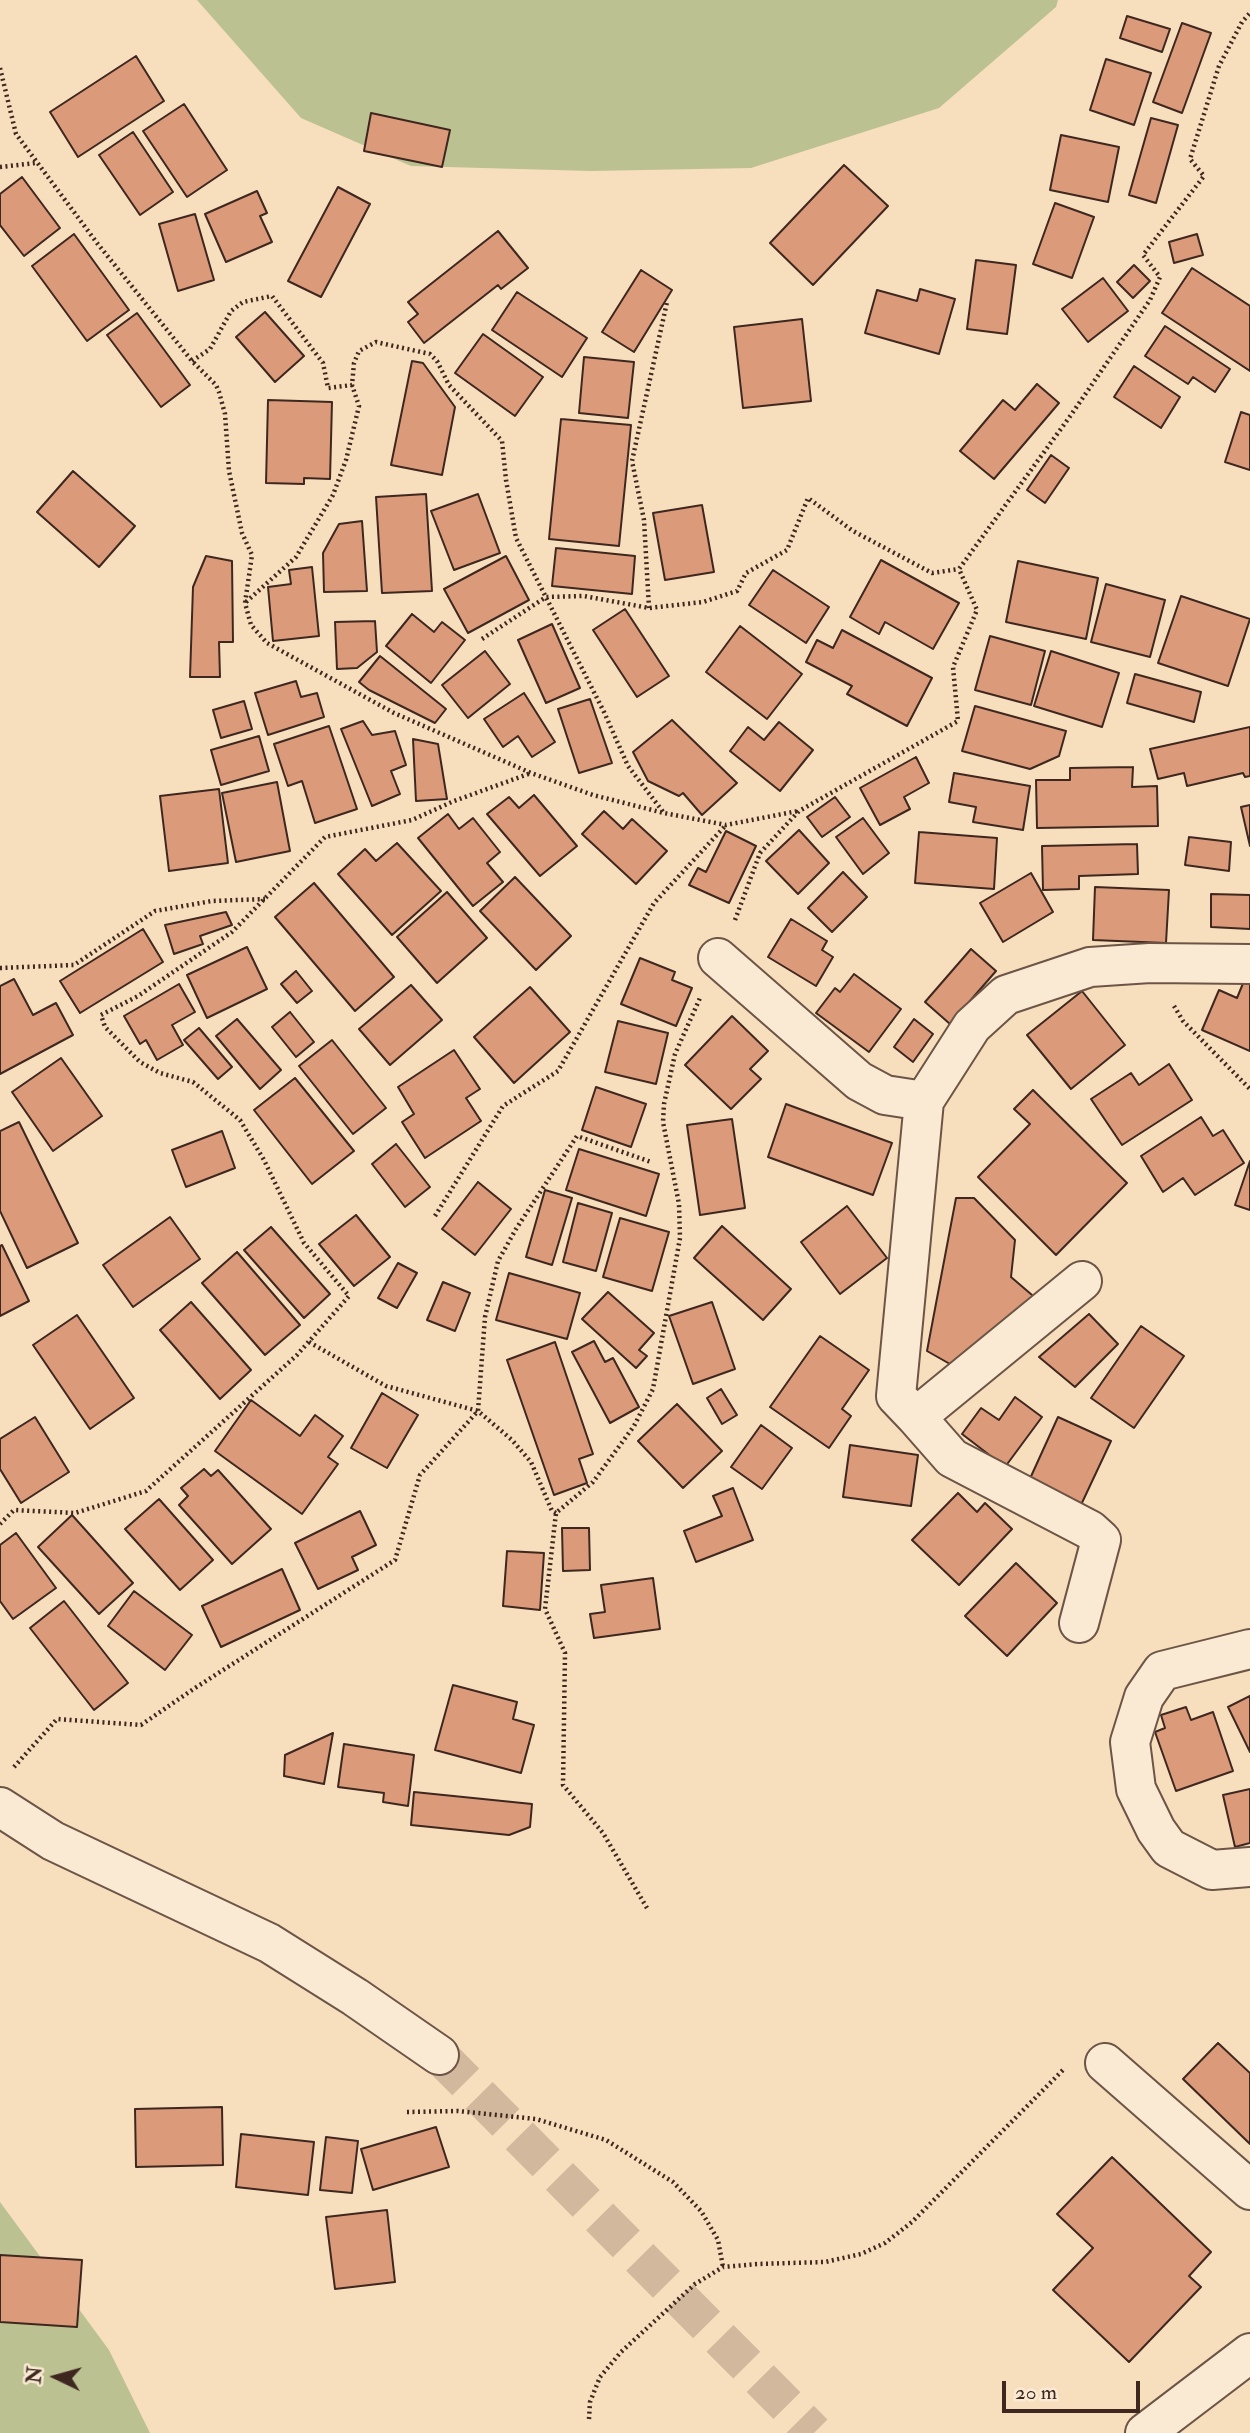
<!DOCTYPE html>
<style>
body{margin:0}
#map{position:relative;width:1250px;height:2433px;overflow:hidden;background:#f7debd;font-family:"IM FELL Double Pica",serif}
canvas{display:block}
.north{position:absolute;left:21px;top:2342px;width:70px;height:70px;-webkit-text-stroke:5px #faead4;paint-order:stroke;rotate:275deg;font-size:19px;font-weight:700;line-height:28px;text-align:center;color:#3e271f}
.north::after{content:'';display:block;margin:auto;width:24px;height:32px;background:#3e271f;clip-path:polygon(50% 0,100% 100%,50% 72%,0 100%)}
.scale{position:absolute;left:1002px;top:2381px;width:138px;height:32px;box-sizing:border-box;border:4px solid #3e271f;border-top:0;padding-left:9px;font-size:21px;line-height:24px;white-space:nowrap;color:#3e271f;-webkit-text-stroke:5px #faead4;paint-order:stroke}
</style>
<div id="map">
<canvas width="1250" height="2433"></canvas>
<div class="north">N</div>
<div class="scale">20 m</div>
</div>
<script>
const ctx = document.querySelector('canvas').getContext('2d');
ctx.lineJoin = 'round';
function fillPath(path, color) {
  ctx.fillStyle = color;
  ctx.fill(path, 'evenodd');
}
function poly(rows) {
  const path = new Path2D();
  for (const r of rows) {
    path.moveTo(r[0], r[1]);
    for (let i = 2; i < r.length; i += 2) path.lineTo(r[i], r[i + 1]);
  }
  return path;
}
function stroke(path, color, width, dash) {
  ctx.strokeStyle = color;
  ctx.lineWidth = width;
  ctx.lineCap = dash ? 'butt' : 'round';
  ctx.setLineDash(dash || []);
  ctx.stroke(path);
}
const green = poly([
 [197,0,1058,0,1056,7,939,108,751,168,591,171,411,166,301,118],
 [0,2202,109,2350,150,2433,0,2433]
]);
const building = poly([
 [1127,16,1170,29,1162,52,1120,38,1127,16],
 [1182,23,1211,33,1182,113,1153,102,1182,23],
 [136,56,164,101,78,157,50,112,136,56],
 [1106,59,1151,73,1134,125,1090,110,1106,59],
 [184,104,227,170,187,197,143,131,184,104],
 [371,113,450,130,442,167,364,151,371,113],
 [1151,118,1178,125,1156,203,1129,195,1151,118],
 [133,132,173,192,140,215,99,155,133,132],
 [1061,135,1119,147,1108,202,1050,190,1061,135],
 [844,165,888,206,813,285,770,243,844,165],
 [22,177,60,228,24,256,0,225,0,194,22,177],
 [338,187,370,204,321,297,288,281,338,187],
 [257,191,267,213,260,216,272,242,226,262,205,214,257,191],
 [1055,203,1094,217,1072,278,1033,264,1055,203],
 [195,214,214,280,178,291,159,224,195,214],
 [498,231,528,268,501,289,498,285,424,343,408,322,418,314,408,302,498,231],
 [74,234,129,310,87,341,32,266,74,234],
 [1197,234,1203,255,1174,263,1169,242,1197,234],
 [976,260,1016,265,1007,334,967,329,976,260],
 [1134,265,1150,281,1133,298,1117,282,1134,265],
 [1192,268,1250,306,1250,371,1162,313,1192,268],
 [641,270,672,290,634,352,602,332,641,270],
 [1103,278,1128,311,1088,342,1062,309,1103,278],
 [920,289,955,299,939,354,865,333,877,290,917,301,920,289],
 [517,292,587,338,562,377,492,330,517,292],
 [265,312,304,356,275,382,236,337,265,312],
 [137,313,190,385,161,407,107,335,137,313],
 [802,319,811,401,743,408,734,327,802,319],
 [1165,326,1230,369,1215,392,1193,377,1188,384,1145,356,1165,326],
 [483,334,543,377,515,416,455,373,483,334],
 [584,357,634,362,628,418,579,413,584,357],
 [412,361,423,363,455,407,442,475,391,465,412,361],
 [1134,366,1180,397,1161,428,1114,397,1134,366],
 [1037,384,1059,403,994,479,960,451,1003,400,1015,410,1037,384],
 [268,400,332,402,330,479,304,478,304,484,266,483,268,400],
 [1241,412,1250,415,1250,470,1225,462,1241,412],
 [561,419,631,425,619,546,549,539,561,419],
 [1051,455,1069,468,1045,503,1027,490,1051,455],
 [73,471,135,526,99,567,37,512,73,471],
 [426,494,432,591,382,593,376,497,426,494],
 [478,494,500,553,454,570,431,511,478,494],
 [702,505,714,572,665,580,653,513,702,505],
 [362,521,367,591,324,592,323,553,339,524,362,521],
 [556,548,635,556,632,594,552,586,556,548],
 [206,556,232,561,233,642,219,642,220,677,190,677,193,587,206,556],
 [506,556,529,600,468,633,444,589,506,556],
 [881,560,959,603,933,649,885,622,879,634,850,617,881,560],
 [1018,561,1098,578,1086,639,1006,622,1018,561],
 [312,567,319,636,273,641,268,587,291,584,289,570,312,567],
 [773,570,829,607,806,643,749,605,773,570],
 [1106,584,1165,600,1150,657,1091,642,1106,584],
 [1181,596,1250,619,1228,686,1158,663,1181,596],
 [625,609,669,676,637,697,593,630,625,609],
 [412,614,434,632,442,622,465,640,431,683,386,646,412,614],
 [375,621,377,652,357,668,337,669,335,622,375,621],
 [552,624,580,688,546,703,518,640,552,624],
 [740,626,802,674,767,719,706,672,740,626],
 [842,630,932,678,907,726,847,694,852,686,806,662,817,640,833,648,842,630],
 [990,636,1045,651,1031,705,975,690,990,636],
 [485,651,510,684,468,718,442,685,485,651],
 [1051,651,1119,673,1102,727,1034,706,1051,651],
 [380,656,446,709,435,723,369,690,359,682,380,656],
 [1135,674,1201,692,1194,722,1127,703,1135,674],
 [296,681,301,697,317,693,324,717,268,735,255,693,296,681],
 [524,693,555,742,532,757,518,736,503,747,484,719,524,693],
 [590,699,612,763,579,773,558,709,590,699],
 [244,701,252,729,221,738,213,710,244,701],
 [975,706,1066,731,1059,756,1030,769,962,751,975,706],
 [672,720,737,783,702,815,683,793,679,796,648,781,633,752,672,720],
 [363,721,372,735,395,731,406,765,391,771,400,794,372,806,341,729,363,721],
 [779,722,813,750,780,791,730,751,748,727,764,740,779,722],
 [329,726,357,809,315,823,302,781,288,786,274,744,329,726],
 [1250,727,1250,776,1245,777,1243,773,1187,786,1184,773,1158,779,1150,749,1250,727],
 [259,736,269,771,221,785,211,750,259,736],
 [413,739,438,744,447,799,416,801,413,739],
 [916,757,929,783,904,797,910,809,880,825,860,788,916,757],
 [1133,767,1132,787,1157,786,1158,826,1037,828,1036,780,1070,780,1070,768,1133,767],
 [954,773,1030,786,1023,830,973,822,976,807,949,802,954,773],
 [277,782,290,851,236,862,222,793,277,782],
 [219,789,228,863,169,871,160,796,219,789],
 [534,795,577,846,540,876,487,814,509,797,519,808,534,795],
 [835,797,850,817,822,837,807,817,835,797],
 [1250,805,1250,846,1241,807,1250,805],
 [604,811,623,829,632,819,667,851,636,884,582,834,604,811],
 [448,814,459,829,473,818,500,852,487,863,503,882,473,906,418,838,448,814],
 [863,818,889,853,863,874,836,837,863,818],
 [799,830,829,863,798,894,766,861,799,830],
 [726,831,756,846,729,903,689,885,698,868,706,872,726,831],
 [919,832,997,838,994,889,915,883,919,832],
 [1189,837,1231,842,1229,871,1185,865,1189,837],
 [397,843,441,891,392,935,338,874,365,849,376,861,397,843],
 [1137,844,1138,874,1079,876,1079,889,1043,890,1042,846,1137,844],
 [843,872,867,897,832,932,808,908,843,872],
 [1031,873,1053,912,1003,942,980,903,1031,873],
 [515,877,571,936,536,970,480,911,515,877],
 [314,883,394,977,355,1011,275,917,314,883],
 [1095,887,1169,890,1166,943,1093,940,1095,887],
 [447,892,487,938,437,983,397,937,447,892],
 [1211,894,1250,895,1250,929,1211,927,1211,894],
 [226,912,232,925,200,936,203,944,174,954,165,925,226,912],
 [791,919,827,941,822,950,833,957,816,986,768,957,791,919],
 [143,929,163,962,80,1013,60,981,143,929],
 [247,947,267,989,207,1018,187,975,247,947],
 [971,949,996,971,950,1024,925,1002,971,949],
 [640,958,675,972,672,980,692,988,676,1026,621,1004,640,958],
 [296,971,312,991,297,1003,281,984,296,971],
 [854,974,901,1009,869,1052,816,1013,835,988,840,992,854,974],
 [14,979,33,1015,56,1003,73,1035,0,1074,0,986,14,979],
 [1244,981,1250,983,1250,1051,1202,1030,1219,990,1237,998,1244,981],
 [179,984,195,1012,172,1025,183,1045,157,1060,146,1040,140,1044,124,1016,179,984],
 [411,985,442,1020,390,1065,359,1029,411,985],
 [530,987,570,1032,514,1083,474,1037,530,987],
 [1082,991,1125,1045,1071,1089,1027,1035,1082,991],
 [290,1012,314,1042,296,1057,272,1027,290,1012],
 [732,1016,768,1051,750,1069,761,1079,731,1109,685,1065,732,1016],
 [237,1019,281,1070,260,1089,216,1036,237,1019],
 [914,1019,933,1034,913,1062,894,1047,914,1019],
 [618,1021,668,1033,656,1084,605,1072,618,1021],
 [199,1028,232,1067,218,1079,184,1040,199,1028],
 [332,1040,386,1108,353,1134,299,1066,332,1040],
 [454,1050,480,1089,466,1098,481,1121,425,1158,402,1122,414,1114,398,1087,454,1050],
 [61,1058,102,1116,53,1151,12,1092,61,1058],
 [1169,1064,1192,1100,1122,1145,1091,1099,1131,1073,1139,1085,1169,1064],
 [295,1078,354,1151,312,1184,254,1110,295,1078],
 [596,1087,646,1104,631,1147,582,1130,596,1087],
 [1033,1090,1127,1183,1056,1255,978,1177,1030,1124,1014,1109,1033,1090],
 [786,1104,892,1143,873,1195,768,1157,786,1104],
 [1201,1117,1213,1136,1223,1130,1244,1163,1195,1195,1183,1178,1163,1192,1141,1156,1201,1117],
 [732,1119,745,1208,700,1215,687,1125,732,1119],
 [19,1122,78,1243,27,1268,0,1211,0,1131,19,1122],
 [222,1131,235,1168,186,1187,172,1150,222,1131],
 [396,1144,430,1187,405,1207,372,1164,396,1144],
 [579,1149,659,1174,646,1216,566,1190,579,1149],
 [1250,1161,1250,1210,1235,1205,1250,1161],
 [478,1182,511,1209,475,1255,442,1229,478,1182],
 [545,1190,572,1198,552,1265,526,1257,545,1190],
 [956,1198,974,1198,1015,1240,1011,1277,1039,1301,957,1368,927,1351,956,1198],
 [578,1203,612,1213,596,1271,563,1262,578,1203],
 [847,1206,887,1258,840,1294,801,1242,847,1206],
 [356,1215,390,1257,354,1286,319,1244,356,1215],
 [170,1217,200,1259,133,1307,103,1265,170,1217],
 [620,1218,669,1232,652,1291,603,1277,620,1218],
 [722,1226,791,1289,763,1320,694,1258,722,1226],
 [271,1227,330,1294,304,1318,244,1250,271,1227],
 [2,1245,29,1301,0,1316,0,1246,2,1245],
 [237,1252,300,1325,265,1355,202,1283,237,1252],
 [398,1263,417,1273,397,1308,378,1298,398,1263],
 [509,1273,580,1293,567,1339,496,1320,509,1273],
 [443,1282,470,1293,455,1331,427,1320,443,1282],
 [608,1292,654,1333,639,1350,647,1356,636,1368,582,1319,608,1292],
 [191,1302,251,1370,220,1399,160,1330,191,1302],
 [712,1302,735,1369,693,1384,669,1316,712,1302],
 [1089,1314,1118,1344,1075,1387,1039,1357,1089,1314],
 [77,1315,134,1398,90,1429,33,1345,77,1315],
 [1141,1326,1184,1356,1134,1428,1091,1398,1141,1326],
 [820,1336,869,1370,842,1409,851,1416,829,1448,770,1407,820,1336],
 [594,1341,605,1362,613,1358,639,1407,610,1423,572,1352,594,1341],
 [555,1342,593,1454,579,1459,587,1483,554,1495,507,1360,555,1342],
 [721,1389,737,1415,722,1424,707,1398,721,1389],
 [382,1393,418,1415,387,1468,351,1448,382,1393],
 [1015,1397,1042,1417,1005,1467,962,1434,981,1408,999,1420,1015,1397],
 [251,1400,300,1436,315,1415,343,1436,328,1457,338,1464,302,1514,215,1451,251,1400],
 [677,1404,722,1451,683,1488,638,1441,677,1404],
 [35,1417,69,1472,21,1503,0,1469,0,1439,35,1417],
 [1058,1417,1111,1441,1080,1507,1028,1483,1058,1417],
 [761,1425,792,1448,762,1489,731,1467,761,1425],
 [850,1445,918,1455,911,1506,843,1497,850,1445],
 [204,1469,211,1476,218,1470,271,1529,232,1564,179,1505,188,1496,181,1488,204,1469],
 [733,1488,753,1540,696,1562,684,1531,722,1516,713,1496,733,1488],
 [958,1493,977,1512,985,1503,1012,1529,959,1585,912,1540,958,1493],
 [159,1499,213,1560,180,1590,125,1529,159,1499],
 [360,1511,376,1545,352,1557,358,1570,318,1589,295,1543,360,1511],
 [72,1515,133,1583,99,1614,38,1547,72,1515],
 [562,1528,589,1528,590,1570,563,1571,562,1528],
 [16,1533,56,1588,13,1619,0,1601,0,1545,16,1533],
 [507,1551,544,1553,540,1610,503,1606,507,1551],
 [1016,1563,1057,1603,1007,1656,965,1616,1016,1563],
 [282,1569,300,1610,221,1647,202,1606,282,1569],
 [653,1578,660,1629,594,1638,590,1614,605,1612,601,1585,653,1578],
 [134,1591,192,1635,165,1670,108,1626,134,1591],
 [64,1601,128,1683,94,1710,30,1628,64,1601],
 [453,1685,517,1702,513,1719,534,1725,521,1773,435,1750,453,1685],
 [1250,1696,1250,1752,1228,1707,1250,1696],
 [1186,1707,1191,1720,1213,1712,1233,1771,1176,1791,1155,1732,1165,1728,1161,1715,1186,1707],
 [333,1733,324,1784,284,1776,285,1755,333,1733],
 [344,1744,414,1755,408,1806,383,1802,384,1793,338,1787,344,1744],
 [1250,1789,1250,1843,1235,1847,1223,1795,1250,1789],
 [414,1792,532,1804,530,1827,509,1835,411,1825,414,1792],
 [1218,2043,1250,2073,1250,2144,1183,2079,1218,2043],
 [222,2107,223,2165,136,2167,135,2109,222,2107],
 [436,2127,449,2167,373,2190,361,2149,436,2127],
 [241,2134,314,2142,308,2195,236,2187,241,2134],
 [326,2137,358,2141,352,2193,320,2190,326,2137],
 [1112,2157,1211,2252,1189,2276,1201,2287,1129,2362,1053,2290,1093,2248,1057,2214,1112,2157],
 [387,2210,395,2282,335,2289,326,2217,387,2210],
 [0,2255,82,2260,77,2327,0,2322,0,2255]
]);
const minorTunnel = poly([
 [439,2055,814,2433]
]);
const path = poly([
 [0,68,16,134,97,243,192,361,216,385,219,392,225,414,229,471,242,533,252,555,245,603,251,625,267,643,394,713,531,773,593,795,664,813,726,825,798,811],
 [0,167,36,163],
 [192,361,210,349,231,311,243,302,272,296,323,363,328,388,352,385,354,363,359,351,376,342,430,354,437,361,449,385,502,441,506,480,516,538,604,712,628,766,664,813],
 [246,602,296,557,333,495,346,460,359,406,352,385],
 [649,608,644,520,632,461,667,302],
 [482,639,546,597,584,596,649,608,703,602,737,591,746,573,787,550,808,498,853,531,932,573,959,569],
 [735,920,760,853,799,811,958,721,953,667,977,610,959,569,1071,415,1150,300,1160,277,1143,255,1204,176,1190,159,1219,66,1242,22,1250,13],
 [0,968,74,965,155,911,212,901,265,899],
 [1174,1006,1183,1021,1250,1089],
 [435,1216,503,1106,558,1071,654,903,726,825],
 [309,1342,386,1386,478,1411,512,1440,531,1462,552,1511,556,1513],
 [0,1524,14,1510,75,1513,146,1491,297,1355,349,1296,304,1243,264,1160,240,1120,193,1082,160,1073,140,1062,105,1027,101,1015,138,996,232,932,325,837,412,820,454,801,531,773],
 [14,1767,57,1719,141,1725,195,1688,395,1560,420,1475,478,1411,485,1317,498,1261,516,1229,577,1136,651,1162],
 [647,1908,603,1833,563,1785,565,1653,545,1609,556,1513,593,1482,634,1426,653,1389,680,1238,679,1204,663,1122,664,1104,675,1054,700,998],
 [407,2112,458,2111,536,2119,606,2140,673,2182,701,2211,718,2240,723,2267],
 [589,2419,590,2402,600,2377,621,2352,695,2284,723,2267,757,2264,825,2262,861,2254,885,2243,912,2222,1063,2070]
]);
const minor = poly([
 [718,958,859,1081,885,1095,924,1101,972,1026,1006,995,1090,967,1150,963,1250,964],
 [924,1101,896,1396,916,1417,1082,1281],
 [916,1417,952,1458,1090,1530,1101,1540,1079,1623],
 [1250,1649,1162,1671,1144,1697,1130,1742,1136,1789,1156,1830,1169,1848,1212,1870,1250,1867],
 [0,1807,53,1841,269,1943,355,1997,439,2055],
 [1105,2063,1250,2190],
 [1145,2433,1250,2353]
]);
fillPath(green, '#bcc192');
fillPath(building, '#db9b7b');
stroke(building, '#3e271f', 2);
stroke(minorTunnel, '#d2b99d', 38, [38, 19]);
stroke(minor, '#6c5546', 42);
stroke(path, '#3e271f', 4.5, [2, 3.5]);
stroke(minor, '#faead4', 38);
</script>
